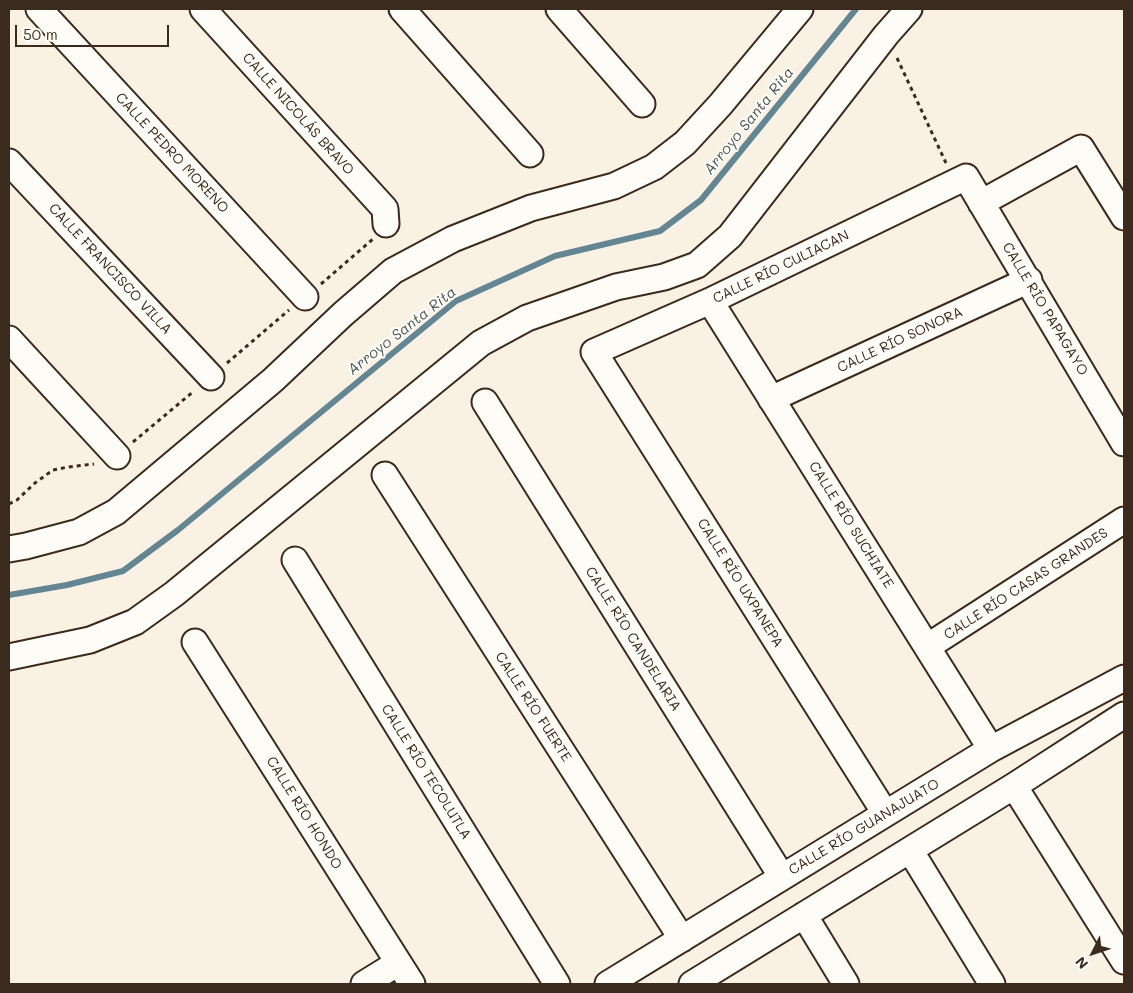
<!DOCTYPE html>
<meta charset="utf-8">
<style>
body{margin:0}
#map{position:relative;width:1133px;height:993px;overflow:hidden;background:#faf1e5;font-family:Mali,sans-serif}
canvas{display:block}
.frame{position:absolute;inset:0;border:10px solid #3b2a1e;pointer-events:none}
.north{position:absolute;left:1068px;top:928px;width:50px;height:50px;-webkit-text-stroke:4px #fdfcf7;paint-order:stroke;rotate:229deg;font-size:14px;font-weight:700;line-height:20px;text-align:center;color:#3b2a1e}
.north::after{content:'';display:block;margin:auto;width:18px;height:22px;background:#3b2a1e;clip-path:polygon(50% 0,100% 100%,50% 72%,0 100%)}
.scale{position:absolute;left:15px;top:25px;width:154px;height:22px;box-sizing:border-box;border:2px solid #3b2a1e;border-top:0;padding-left:6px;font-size:15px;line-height:18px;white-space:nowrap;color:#3b2a1e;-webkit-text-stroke:4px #fdfcf7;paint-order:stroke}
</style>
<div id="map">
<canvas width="1133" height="993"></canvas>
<div class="frame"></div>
<div class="north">N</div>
<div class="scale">50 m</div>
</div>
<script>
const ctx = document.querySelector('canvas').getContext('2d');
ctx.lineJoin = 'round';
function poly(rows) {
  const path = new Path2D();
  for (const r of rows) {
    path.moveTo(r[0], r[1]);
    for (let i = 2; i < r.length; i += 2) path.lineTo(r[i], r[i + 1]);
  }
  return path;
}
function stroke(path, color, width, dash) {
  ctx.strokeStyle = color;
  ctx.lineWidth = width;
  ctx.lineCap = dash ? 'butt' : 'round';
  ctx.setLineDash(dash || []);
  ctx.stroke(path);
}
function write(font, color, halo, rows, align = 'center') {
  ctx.font = font + ' Mali,sans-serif';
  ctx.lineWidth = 4;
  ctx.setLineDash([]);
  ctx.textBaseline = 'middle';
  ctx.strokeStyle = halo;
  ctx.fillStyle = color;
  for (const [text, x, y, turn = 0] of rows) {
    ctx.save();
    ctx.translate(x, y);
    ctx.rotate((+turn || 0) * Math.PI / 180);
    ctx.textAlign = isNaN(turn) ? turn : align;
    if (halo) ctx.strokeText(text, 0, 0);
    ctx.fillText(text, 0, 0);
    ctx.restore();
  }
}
const stream = poly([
 [9,595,67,585,123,571,178,530,456,301,555,256,660,231,701,200,856,9]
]);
const path = poly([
 [897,58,946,163],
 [321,284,373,239],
 [227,363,289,310],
 [133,442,194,391],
 [9,504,17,500,35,483,53,470,68,467,94,464]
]);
const minor = poly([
 [39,9,305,297],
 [203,9,385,209,386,224],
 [402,9,530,154],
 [559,9,642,104],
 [9,162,211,377],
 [981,203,1081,148,1124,217],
 [710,301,991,749],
 [9,339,117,456],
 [771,399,1029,280],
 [485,402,782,877],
 [385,475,682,939],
 [9,549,26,546,79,532,116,512,273,380,343,314,393,271,453,239,531,208,614,186,654,167,685,143,720,105,800,9],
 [295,560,557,984],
 [195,642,412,984],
 [927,647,1124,520],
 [9,657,90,640,135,622,174,594,481,343,527,318,616,287,664,277,697,265,730,236,886,35,909,9],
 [1014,786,1124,961],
 [885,813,594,352,710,301,966,177,1124,443],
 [910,850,992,984],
 [804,915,846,984],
 [364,984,398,963],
 [608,984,991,749,1124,678],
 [692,984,1014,786,1124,715]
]);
const streetNames = [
 ["CALLE NICOLÁS BRAVO",298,114,48],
 ["CALLE PEDRO MORENO",172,153,47],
 ["CALLE RÍO CULIACAN",781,267,-26],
 ["CALLE FRANCISCO VILLA",110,269,47],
 ["CALLE RÍO PAPAGAYO",1045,309,59],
 ["CALLE RÍO SONORA",900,340,-25],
 ["CALLE RÍO SUCHIATE",851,525,58],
 ["CALLE RÍO UXPANEPA",740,583,58],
 ["CALLE RÍO CASAS GRANDES",1026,584,-33],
 ["CALLE RÍO CANDELARIA",633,639,58],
 ["CALLE RÍO FUERTE",533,707,57],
 ["CALLE RÍO TECOLUTLA",426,772,58],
 ["CALLE RÍO HONDO",304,813,58],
 ["CALLE RÍO GUANAJUATO",864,827,-31]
];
const waterNames = [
 ["Arroyo Santa Rita",749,121,-51],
 ["Arroyo Santa Rita",402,331,-38]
];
stroke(stream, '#638692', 6);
stroke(minor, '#3b2a1e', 29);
stroke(path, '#3b2a1e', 3, [4, 4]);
stroke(minor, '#fdfcf7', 25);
write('14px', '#3b2a1e', '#fdfcf7', streetNames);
write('italic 15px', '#4f5858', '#fdfcf7', waterNames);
</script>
